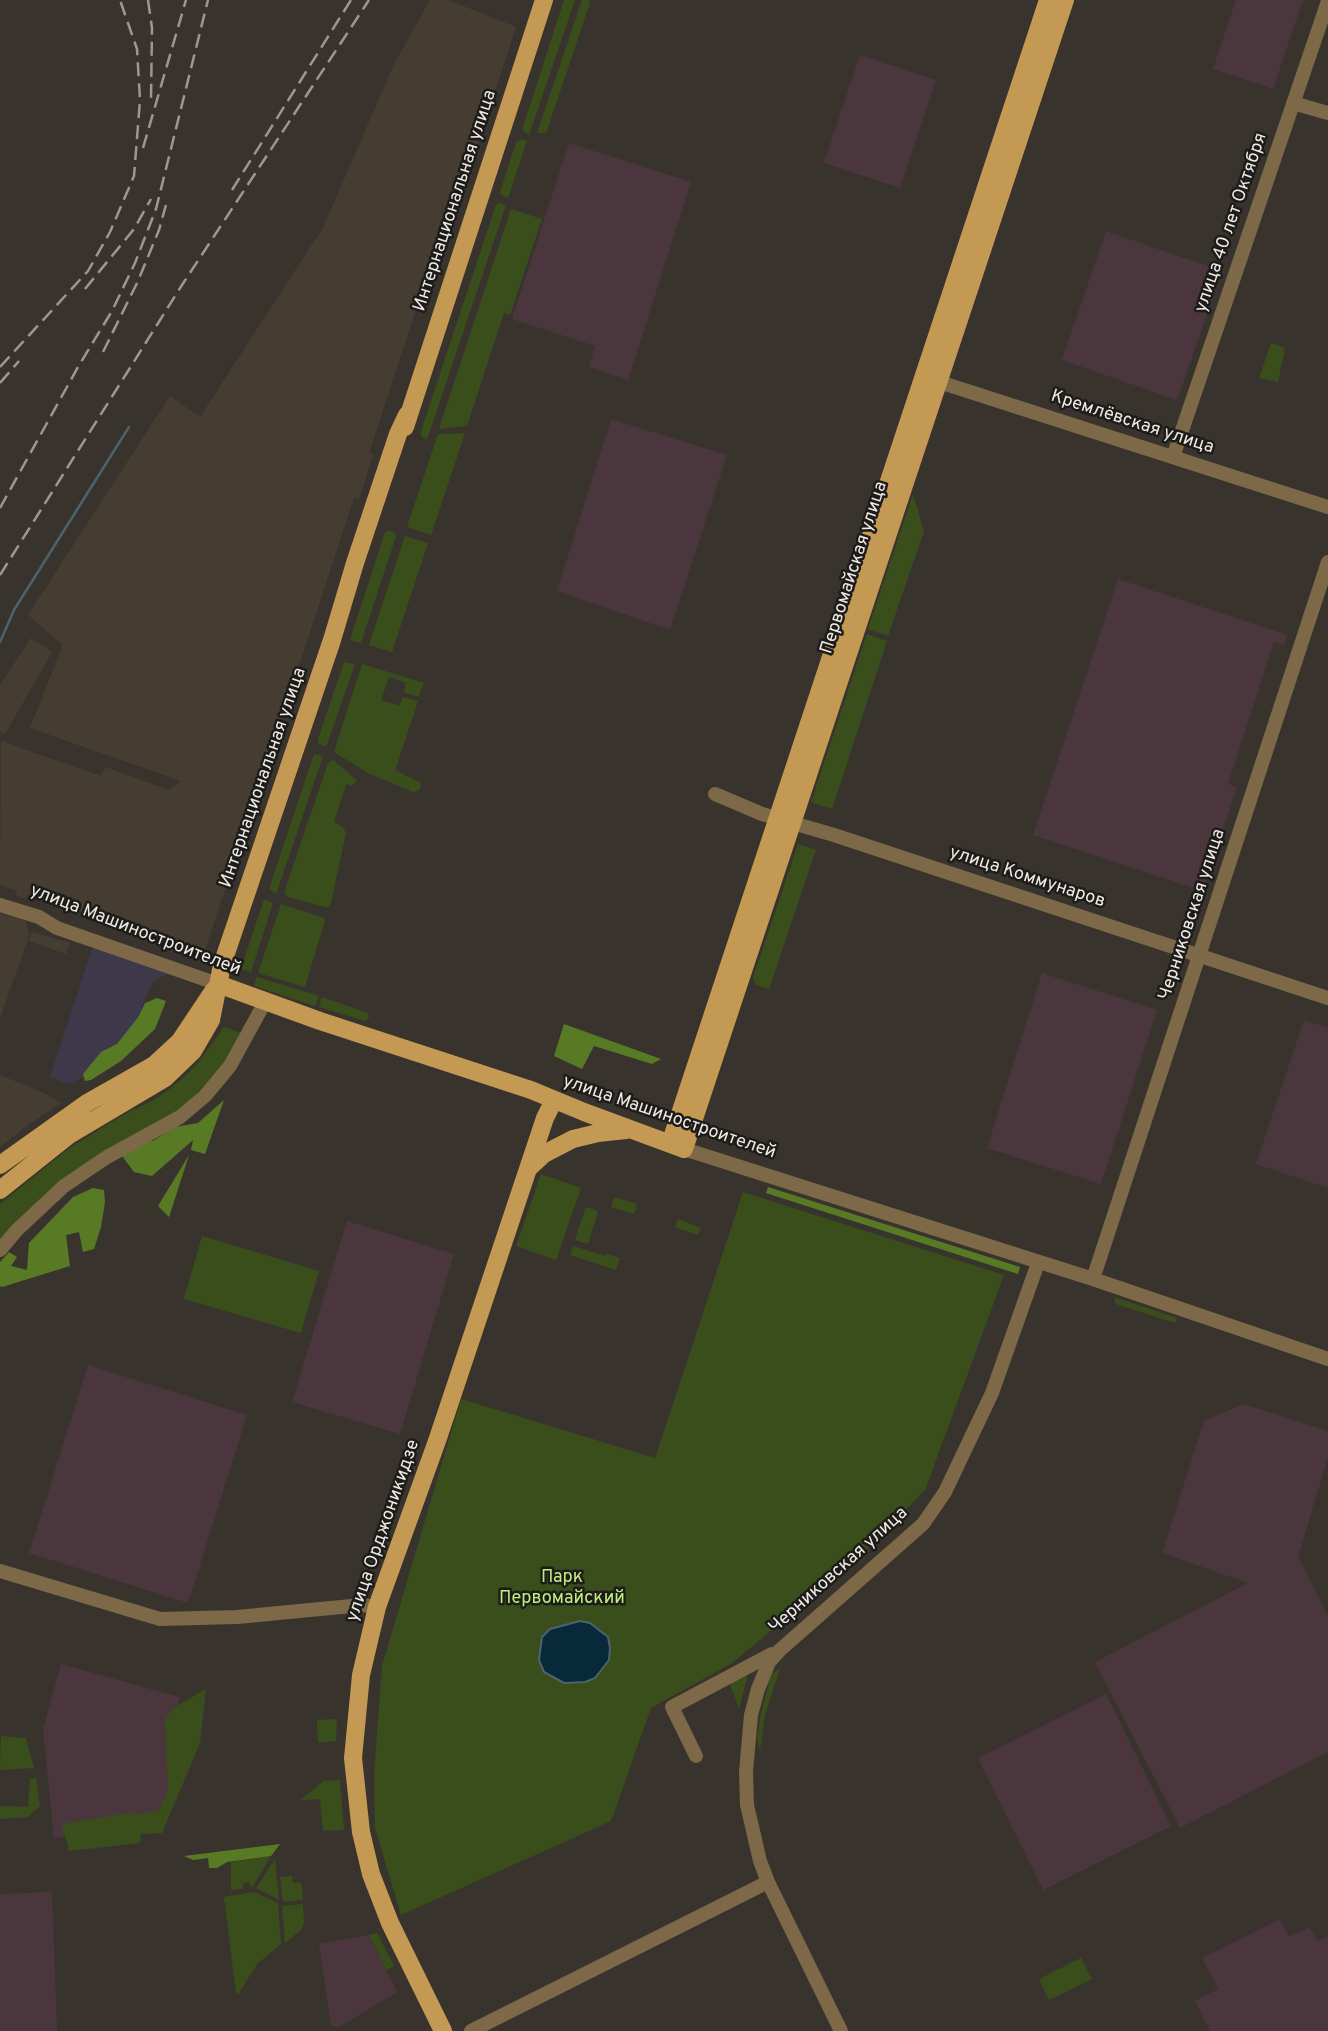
<!DOCTYPE html>
<meta charset="utf-8">
<style>
body{margin:0}
canvas{display:block;background:#39332d}
</style>
<canvas width="1328" height="2031"></canvas>
<script>
const ctx = document.querySelector('canvas').getContext('2d');
ctx.lineJoin = 'round';
function fillPath(path, color) {
  ctx.fillStyle = color;
  ctx.fill(path, 'evenodd');
}
function poly(rows) {
  const path = new Path2D();
  for (const r of rows) {
    path.moveTo(r[0], r[1]);
    for (let i = 2; i < r.length; i += 2) path.lineTo(r[i], r[i + 1]);
  }
  return path;
}
function stroke(path, color, width, dash) {
  ctx.strokeStyle = color;
  ctx.lineWidth = width;
  ctx.lineCap = dash ? 'butt' : 'round';
  ctx.setLineDash(dash || []);
  ctx.stroke(path);
}
function write(font, color, halo, rows, align = 'center') {
  ctx.font = font + ' Overpass,sans-serif';
  ctx.lineWidth = 5;
  ctx.setLineDash([]);
  ctx.textBaseline = 'middle';
  ctx.strokeStyle = halo;
  ctx.fillStyle = color;
  for (const [text, x, y, turn = 0] of rows) {
    ctx.save();
    ctx.translate(x, y);
    ctx.rotate((+turn || 0) * Math.PI / 180);
    ctx.textAlign = isNaN(turn) ? turn : align;
    if (halo) ctx.strokeText(text, 0, 0);
    ctx.fillText(text, 0, 0);
    ctx.restore();
  }
}
const commercial = poly([
 [93,946,171,973,154,980,142,1006,142,1016,117,1047,85,1076,69,1084,50,1077]
]);
const built = poly([
 [430,0,448,0,516,27,464,186,457,184,369,453,373,455,359,499,354,498,204,953,28,894,26,899,16,896,17,891,0,885,1,741,101,776,105,767,169,790,181,781,30,728,63,645,28,615,170,396,200,417,324,226,393,66],
 [31,638,52,652,5,734,0,732,0,685],
 [0,914,26,919,29,936,0,1018],
 [32,932,70,943,66,954,29,941],
 [0,1075,44,1093,61,1103,25,1127,0,1147]
]);
const education = poly([
 [1236,0,1303,0,1273,89,1213,69],
 [860,55,936,80,900,188,824,163],
 [569,143,691,182,628,380,589,367,595,346,512,319],
 [1106,231,1222,271,1177,400,1062,360],
 [611,419,727,455,670,630,557,591],
 [1118,579,1287,635,1284,645,1274,642,1228,784,1237,787,1203,891,1033,835],
 [1042,973,1157,1010,1101,1184,987,1148],
 [1304,1020,1328,1028,1328,1188,1256,1164],
 [347,1221,454,1254,400,1434,292,1402],
 [88,1365,247,1415,188,1603,29,1553],
 [1244,1404,1328,1431,1328,1457,1298,1557,1328,1616,1328,1752,1180,1828,1095,1662,1248,1583,1162,1553,1204,1421],
 [61,1664,179,1697,166,1820,54,1838,43,1729],
 [1106,1694,1171,1826,1043,1890,978,1758],
 [52,1892,57,2031,0,2031,0,1894],
 [1280,1919,1289,1937,1310,1927,1317,1941,1328,1936,1328,2031,1210,2031,1195,2001,1218,1989,1202,1958],
 [369,1935,397,1992,339,2027,331,2025,319,1944]
]);
const green = poly([
 [564,0,575,0,529,135,523,131,523,127],
 [582,0,589,0,590,3,546,133,537,133],
 [522,139,527,141,508,198,500,194,501,189,516,142],
 [499,203,506,205,427,440,421,436,421,431,496,205],
 [511,209,542,219,510,315,504,313,467,426,439,429],
 [1271,343,1285,348,1278,382,1259,378],
 [465,433,431,535,407,527,438,434],
 [913,494,924,531,888,636,868,629],
 [388,531,394,532,396,536,361,643,350,640,385,532],
 [405,536,428,543,392,652,369,645],
 [867,634,887,641,832,809,811,802],
 [344,662,355,664,326,747,318,743,318,739],
 [362,664,424,683,418,697,404,692,406,683,389,677,381,700,399,706,403,697,418,701,395,770,421,783,419,790,413,792,368,773,334,752],
 [314,754,323,756,276,894,269,889],
 [333,760,357,780,352,786,346,784,334,822,343,827,346,833,331,903,329,907,325,907,288,897,284,893,328,763],
 [798,844,816,850,769,989,756,985,753,978],
 [264,899,273,903,251,972,241,969],
 [281,904,324,918,325,920,305,987,258,973],
 [257,977,319,996,315,1006,254,986],
 [322,997,368,1013,369,1018,365,1021,319,1007],
 [224,1027,244,1034,216,1078,165,1121,116,1148,0,1243,0,1204,68,1149,123,1115,159,1097,183,1078,198,1063],
 [541,1174,581,1188,556,1260,516,1246],
 [743,1192,1004,1275,925,1490,847,1569,804,1607,802,1605,732,1663,651,1708,611,1821,401,1915,375,1828,374,1774,382,1666,461,1399,655,1458],
 [614,1197,637,1204,634,1214,611,1207],
 [586,1207,598,1211,588,1244,575,1240],
 [678,1219,701,1228,698,1235,675,1227],
 [202,1236,319,1271,301,1333,184,1299],
 [573,1246,605,1256,606,1254,620,1258,616,1270,570,1255],
 [1114,1297,1177,1318,1175,1323,1116,1304],
 [780,1668,765,1715,760,1750,757,1738,761,1713,771,1675],
 [749,1669,739,1709,729,1681],
 [206,1689,200,1743,162,1833,141,1834,140,1843,69,1851,62,1824,134,1812,136,1815,160,1810,168,1789,165,1719,175,1707],
 [337,1719,336,1741,318,1743,317,1720],
 [1,1736,26,1738,34,1768,0,1770],
 [36,1778,40,1806,28,1817,0,1819,0,1806,28,1807,30,1779],
 [340,1780,344,1830,323,1831,320,1799,300,1800,324,1781],
 [271,1856,251,1889,250,1882,243,1883,243,1889,231,1890,231,1862],
 [275,1859,279,1900,256,1888],
 [292,1876,293,1883,301,1882,303,1900,283,1902,280,1877],
 [254,1892,278,1903,281,1944,257,1964,239,1993,236,1994,224,1897],
 [303,1904,304,1922,302,1929,285,1943,282,1906],
 [377,1933,394,1966,386,1970,369,1935],
 [1081,1958,1092,1979,1049,2000,1039,1979]
]);
const forest = poly([
 [157,998,166,1001,155,1029,121,1061,91,1080,85,1081,83,1074,101,1052,117,1044,139,1016,145,1003],
 [564,1024,661,1059,652,1064,594,1046,582,1069,554,1056],
 [224,1100,205,1154,191,1150,193,1140,152,1176,134,1172,122,1156,144,1141,153,1141,175,1127,198,1123],
 [189,1155,169,1217,158,1206],
 [768,1187,1020,1267,1018,1274,766,1193],
 [93,1188,104,1190,105,1202,101,1227,94,1249,83,1252,79,1232,66,1235,70,1266,2,1287,0,1286,0,1262,9,1252,17,1257,11,1266,27,1270,29,1243,73,1197],
 [280,1844,271,1856,227,1862,217,1868,209,1868,208,1858,193,1860,184,1856]
]);
const water = poly([
 [580,1621,590,1623,608,1637,610,1648,609,1660,595,1678,585,1682,564,1683,544,1672,539,1660,542,1637,550,1629,580,1621]
]);
const stream = poly([
 [0,642,14,610,129,427]
]);
const minor = poly([
 [1293,103,1328,113],
 [930,379,1328,507],
 [1173,457,1328,1],
 [715,794,762,814,834,835,1328,998],
 [0,905,39,917,57,928,218,984],
 [684,1149,1093,1279,1328,1359],
 [0,1250,17,1230,64,1186,107,1157,180,1117,205,1096,230,1066,265,1002],
 [1093,1279,1328,562],
 [0,1571,160,1619,237,1617,362,1605,377,1607],
 [696,1756,672,1707,772,1654],
 [471,2031,768,1882],
 [841,2031,768,1882,760,1861,747,1805,746,1772,751,1715,758,1689,769,1662,780,1650,923,1524,945,1492,992,1393,1038,1263]
]);
const major = poly([
 [405,427,544,0],
 [218,984,320,1021,531,1090,584,1112,684,1149,1065,0],
 [670,1144,1048,0],
 [0,1165,87,1103,154,1065,180,1041,214,990],
 [530,1167,544,1154,573,1139,598,1133,626,1130],
 [0,1190,69,1135,165,1078,193,1051,211,1020,222,965,332,640,355,563,398,434,407,415],
 [443,2031,390,1923,371,1874,361,1832,353,1758,361,1675,377,1607,437,1441,545,1118,554,1100]
]);
const rail = poly([
 [148,0,152,28,151,100],
 [143,148,186,0],
 [232,190,351,0],
 [85,289,134,229,151,199],
 [103,352,138,281,159,230,166,205],
 [0,367,88,271,110,232,134,176,140,100,137,49,120,0],
 [0,383,19,361],
 [0,508,78,367,112,311,135,263,156,209,208,0],
 [0,575,182,285,369,0]
]);
const streetNames = [
 ["Интернациональная улица",456,201,-72],
 ["улица 40 лет Октября",1232,223,-71],
 ["Кремлёвская улица",1132,423,18],
 ["Первомайская улица",855,568,-72],
 ["Интернациональная улица",264,778,-71],
 ["улица Коммунаров",1027,878,18],
 ["Черниковская улица",1193,915,-72],
 ["улица Машиностроителей",135,931,21],
 ["улица Машиностроителей",669,1118,19],
 ["улица Орджоникидзе",384,1531,-71],
 ["Черниковская улица",839,1571,-42]
];
const parkNames = [
 ["Парк",562,1578],
 ["Первомайский",562,1599]
];
fillPath(commercial, '#3e394a');
fillPath(built, '#463d32');
fillPath(education, '#4a363c');
fillPath(green, '#3a4e1c');
fillPath(forest, '#597a24');
fillPath(water, '#072939');
stroke(water, '#4c636d', 2);
stroke(stream, '#4c636d', 2.5);
stroke(minor, '#7d6847', 14);
stroke(major, '#c49953', 18);
stroke(rail, '#9c9792', 2.5, [14, 7]);
write('18px', '#eeeae6', '#1e1c19', streetNames);
write('18px', '#beee7e', '#1e1c19', parkNames);
</script>
